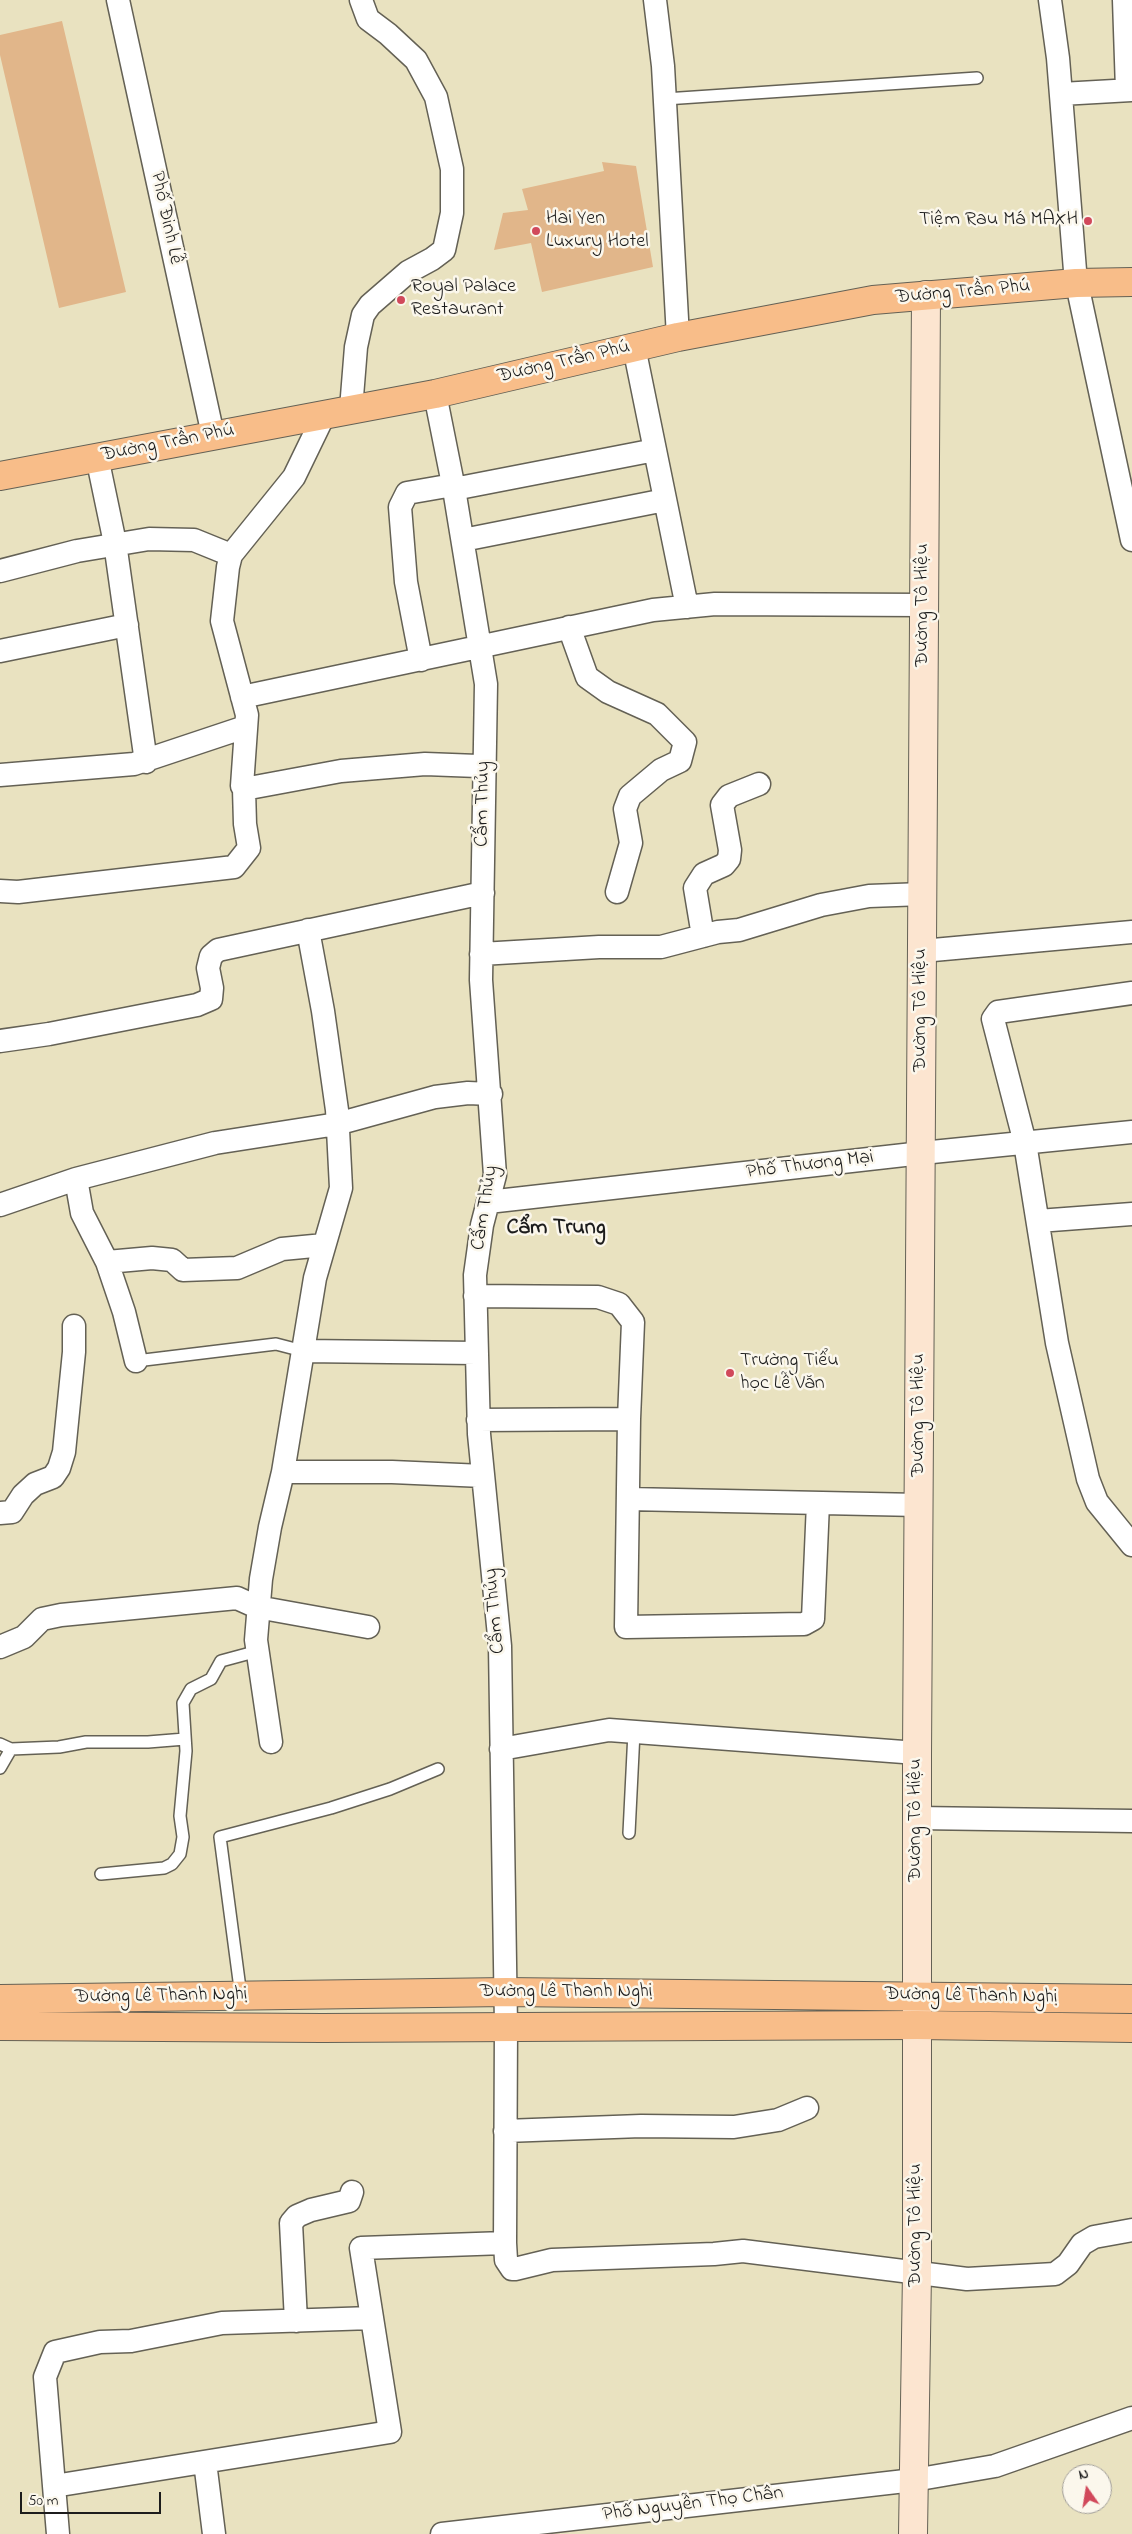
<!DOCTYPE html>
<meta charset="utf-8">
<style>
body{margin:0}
#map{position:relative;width:1132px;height:2534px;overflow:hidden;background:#e9e2c0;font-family:"Indie Flower",sans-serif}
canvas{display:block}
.north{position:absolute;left:1062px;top:2464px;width:50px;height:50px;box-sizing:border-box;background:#fbf7ec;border:1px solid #a29f99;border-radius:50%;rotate:347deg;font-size:14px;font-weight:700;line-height:20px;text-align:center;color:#1c1c1c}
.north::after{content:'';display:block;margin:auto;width:18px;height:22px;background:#d1495b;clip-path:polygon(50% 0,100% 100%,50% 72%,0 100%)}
.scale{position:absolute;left:20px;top:2492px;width:141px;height:22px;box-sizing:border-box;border:2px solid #1c1c1c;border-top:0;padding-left:6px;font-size:15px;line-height:18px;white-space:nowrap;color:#1c1c1c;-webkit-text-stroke:4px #fbf7ec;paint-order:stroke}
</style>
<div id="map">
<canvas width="1132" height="2534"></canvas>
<div class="north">N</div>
<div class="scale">50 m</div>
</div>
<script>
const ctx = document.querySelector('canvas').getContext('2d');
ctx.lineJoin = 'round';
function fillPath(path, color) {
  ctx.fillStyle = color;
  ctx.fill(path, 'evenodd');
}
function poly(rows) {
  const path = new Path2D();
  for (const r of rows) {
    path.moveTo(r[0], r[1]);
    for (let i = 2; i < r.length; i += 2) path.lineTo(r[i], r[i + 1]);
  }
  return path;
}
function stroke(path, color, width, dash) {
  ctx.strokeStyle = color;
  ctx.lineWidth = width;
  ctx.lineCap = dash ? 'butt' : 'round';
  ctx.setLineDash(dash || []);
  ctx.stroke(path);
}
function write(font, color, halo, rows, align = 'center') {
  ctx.font = font + ' "Indie Flower",sans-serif';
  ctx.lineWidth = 5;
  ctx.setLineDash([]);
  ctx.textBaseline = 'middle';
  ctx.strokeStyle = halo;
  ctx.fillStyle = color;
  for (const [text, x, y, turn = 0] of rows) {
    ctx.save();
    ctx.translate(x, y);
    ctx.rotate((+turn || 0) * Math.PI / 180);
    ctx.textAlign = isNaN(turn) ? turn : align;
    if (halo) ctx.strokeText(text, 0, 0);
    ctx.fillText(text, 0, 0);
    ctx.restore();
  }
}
const building = poly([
 [62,21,126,292,59,308,0,55,0,35],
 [602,162,636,166,653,267,542,292,531,243,494,250,503,213,528,210,522,189,604,171]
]);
const lane = poly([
 [665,99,977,78],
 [136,1361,276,1344,303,1351],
 [0,1744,11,1749,59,1747,86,1742,148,1742,185,1739],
 [0,1768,11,1749],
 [629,1833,634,1732],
 [101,1874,164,1868,172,1864,180,1854,183,1837,180,1816,186,1751,183,1703,191,1689,211,1679,221,1661,258,1651],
 [241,1996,220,1837,331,1808,390,1789,438,1769]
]);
const street = poly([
 [118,0,213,435],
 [655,0,663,66,678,337],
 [1050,0,1058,58,1076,283],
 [1124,0,1127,90],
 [1061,94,1132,90],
 [1077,284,1132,540],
 [634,347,687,607],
 [351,409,356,347,363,315,370,305,408,272,432,259,444,250,452,213,452,169,436,97,416,60,388,34,368,19,361,0],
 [97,457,115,543,146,762],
 [454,489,655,450],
 [463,540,665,500],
 [0,571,77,551,149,539,194,540,231,555],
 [569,627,587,677,608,692,657,714,685,742,680,761,661,770,630,796,625,809,631,843,617,892],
 [0,651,127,625],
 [421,660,406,582,400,507,407,493,453,485],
 [242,697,653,610,715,604,924,605],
 [0,775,134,764,245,727],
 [244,789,341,771,425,764,478,766,484,769],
 [0,891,18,892,234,867,249,848,245,824,244,789,242,786,247,715,222,621,228,567,231,555,294,477,325,413],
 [703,936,695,888,704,874,724,865,729,859,730,850,722,805,729,796,759,784],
 [922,951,1132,932],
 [481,954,599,947,661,947,718,932,739,930,821,905,869,896,923,894],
 [1132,993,998,1012,993,1019,1025,1143,1057,1343,1088,1479,1097,1502,1132,1545],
 [0,1041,49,1034,197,1005,211,999,212,988,208,968,211,956,218,950,483,893],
 [76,1179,82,1213,107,1262,124,1312,136,1361],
 [488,1202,922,1153,1132,1132],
 [0,1205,76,1179,215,1143,337,1124,435,1097,468,1093,491,1094],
 [1038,1221,1132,1214],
 [107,1262,152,1258,172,1260,183,1270,237,1268,282,1249,324,1245],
 [475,1296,598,1297,619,1304,633,1322,629,1419,626,1627,804,1624,813,1619,818,1503],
 [303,1351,476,1353],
 [478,1420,629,1419],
 [283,1472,392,1472,483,1476],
 [628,1499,919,1505],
 [0,1513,12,1512,23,1495,35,1484,53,1477,59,1468,64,1452,74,1352,74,1326],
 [0,1647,24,1637,42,1619,61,1615,237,1598,257,1607,368,1627],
 [271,1742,256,1640,261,1579,270,1527,283,1472,315,1278,341,1188,337,1110,323,1011,308,930],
 [501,1749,609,1730,917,1753],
 [917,1818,1132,1821],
 [505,2131,641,2126,734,2127,778,2120,807,2108],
 [505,2243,506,2260,512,2269,515,2269,552,2260,714,2254,743,2251,967,2279,1055,2274,1068,2264,1082,2244,1094,2237,1132,2230],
 [296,2321,291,2223,297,2216,311,2210,349,2201,352,2192],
 [205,2462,214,2534],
 [54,2486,390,2432,361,2248,505,2243,506,2026,500,1646,479,1434,475,1275,482,1225,495,1175,481,980,486,684,454,489,435,394],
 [58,2534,45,2377,55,2352,100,2342,131,2341,222,2323,372,2318],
 [442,2534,914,2480,995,2466,1132,2418]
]);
const secondary = poly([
 [913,2534,917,2272,917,1753,926,295]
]);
const primary = poly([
 [0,476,435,394,678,337,873,300,1076,283,1132,282]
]);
const highway = poly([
 [0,1999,506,1992,1132,1999],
 [0,2026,322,2028,917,2025,1132,2028]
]);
const markers = [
 [1088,221,5,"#d1495b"],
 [536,231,5,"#d1495b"],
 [401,300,5,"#d1495b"],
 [730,1373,5,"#d1495b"]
];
const streetNames = [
 ["Phố Đinh Lễ",165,218,78],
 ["Đường Trần Phú",963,293,-5],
 ["Đường Trần Phú",564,363,-13],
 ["Đường Trần Phú",168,444,-11],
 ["Đường Tô Hiệu",924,605,-90],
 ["Cẩm Thủy",484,804,-89],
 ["Đường Tô Hiệu",922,1010,-90],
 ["Phố Thương Mại",810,1166,-7],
 ["Cẩm Thủy",486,1208,-81],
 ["Đường Tô Hiệu",920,1415,-90],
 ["Cẩm Thủy",496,1611,-95],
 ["Đường Tô Hiệu",917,1820,-90],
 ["Đường Lê Thanh Nghị",566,1993],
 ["Đường Lê Thanh Nghị",161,1997,-1],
 ["Đường Lê Thanh Nghị",971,1997,1],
 ["Đường Tô Hiệu",917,2225,-90],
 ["Phố Nguyễn Thọ Chân",693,2505,-7]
];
const poiNames = [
 ["Hai Yen",546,220],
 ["Luxury Hotel",546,243],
 ["Tiệm Rau Má MAXH",1078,221,"right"],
 ["Royal Palace",411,288],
 ["Restaurant",411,311],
 ["Trường Tiểu",740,1362],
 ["học Lễ Văn",740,1385]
];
const quarterNames = [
 ["Cẩm Trung",556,1229]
];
fillPath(building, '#e1b68a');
stroke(lane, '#646155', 14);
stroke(street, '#646155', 25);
stroke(secondary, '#646155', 30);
stroke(primary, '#646155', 30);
stroke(highway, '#646155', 30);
stroke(lane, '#fff', 11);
stroke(street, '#fff', 22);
stroke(secondary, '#fce5d0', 28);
stroke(primary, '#f8bd89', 28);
stroke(highway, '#f8bd89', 28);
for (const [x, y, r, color] of markers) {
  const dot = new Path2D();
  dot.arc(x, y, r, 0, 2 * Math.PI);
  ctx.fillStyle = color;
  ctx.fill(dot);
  stroke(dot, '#fbf7ec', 2);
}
write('20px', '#1c1c1c', '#fbf7ec', streetNames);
write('20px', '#1c1c1c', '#fbf7ec', poiNames, 'left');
write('bold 22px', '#1c1c1c', '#fbf7ec', quarterNames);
</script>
